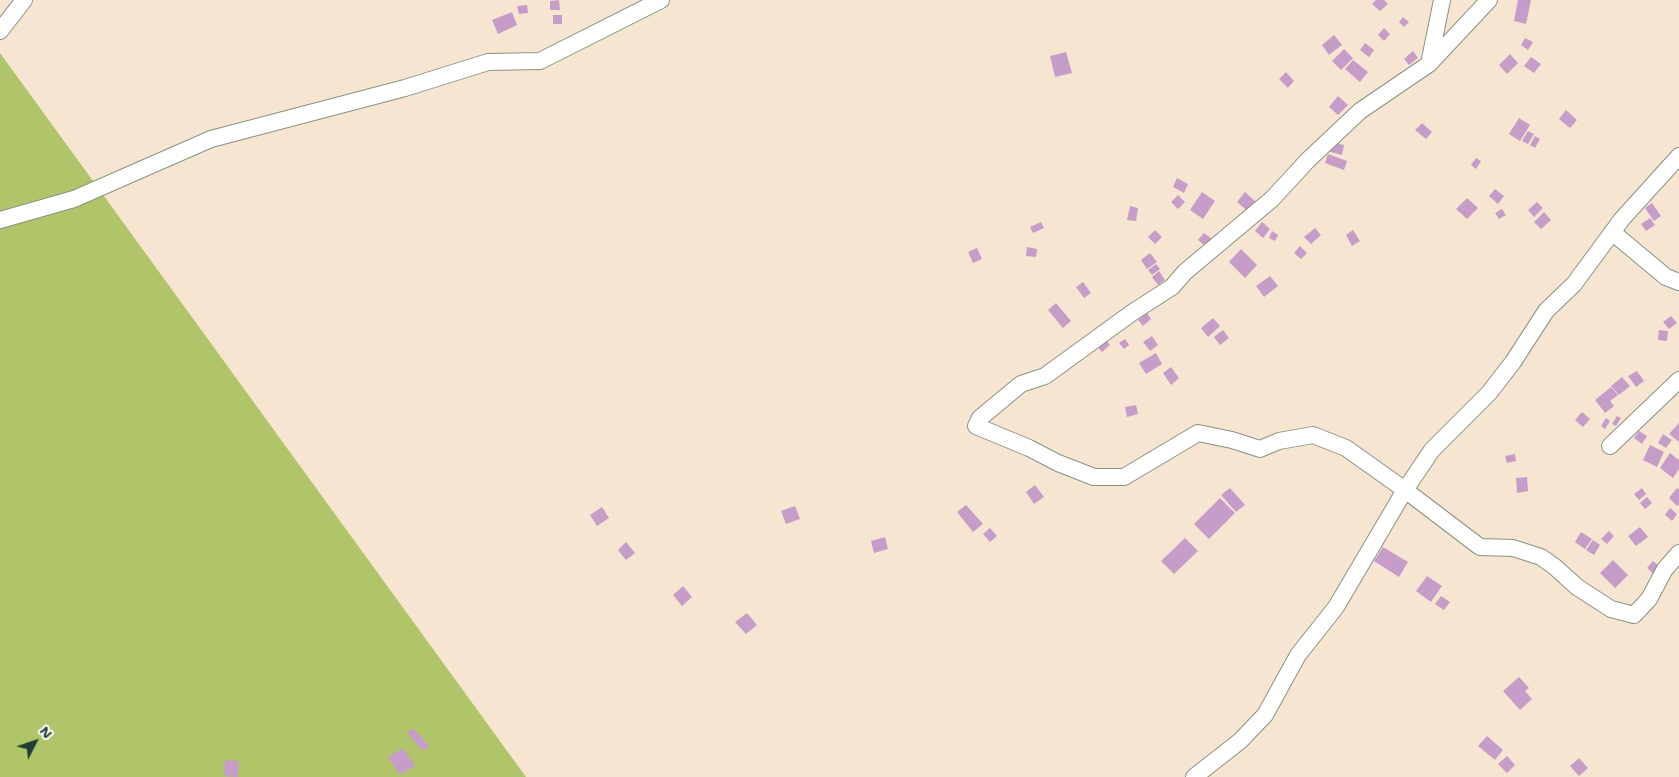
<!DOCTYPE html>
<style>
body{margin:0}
#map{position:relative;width:1679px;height:777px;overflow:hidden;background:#f6e6d1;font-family:"Shantell Sans",sans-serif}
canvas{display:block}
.north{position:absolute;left:10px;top:717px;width:50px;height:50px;-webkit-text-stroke:4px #fff;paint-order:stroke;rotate:49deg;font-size:14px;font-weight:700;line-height:20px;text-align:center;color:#1f3d34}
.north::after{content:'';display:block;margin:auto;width:18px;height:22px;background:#1f3d34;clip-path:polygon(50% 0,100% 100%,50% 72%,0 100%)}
</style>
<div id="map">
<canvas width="1679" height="777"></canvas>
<div class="north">N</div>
</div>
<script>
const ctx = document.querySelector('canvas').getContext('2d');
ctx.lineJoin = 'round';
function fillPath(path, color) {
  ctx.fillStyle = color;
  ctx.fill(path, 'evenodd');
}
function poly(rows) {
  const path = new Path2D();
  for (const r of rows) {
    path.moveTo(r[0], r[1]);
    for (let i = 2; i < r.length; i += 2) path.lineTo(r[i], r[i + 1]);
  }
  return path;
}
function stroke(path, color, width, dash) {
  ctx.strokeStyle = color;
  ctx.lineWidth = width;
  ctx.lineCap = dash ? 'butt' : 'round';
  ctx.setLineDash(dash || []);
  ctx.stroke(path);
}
const green = poly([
 [0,53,526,777,0,777]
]);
const building = poly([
 [559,0,560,10,550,10,550,1],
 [1376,0,1384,0,1388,4,1380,11,1372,4],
 [1518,0,1531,0,1526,24,1514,21],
 [527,5,528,13,519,14,517,6],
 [512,12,517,25,498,34,492,20],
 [553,15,562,15,562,24,553,24],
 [1403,17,1409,22,1404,27,1399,22],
 [1384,28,1390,34,1384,41,1378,35],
 [1334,35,1342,45,1329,55,1322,45],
 [1525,38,1533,42,1528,50,1521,45],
 [1365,43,1374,50,1369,57,1360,50],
 [1344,49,1353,58,1341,70,1332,61],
 [1413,51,1418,58,1409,65,1404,59],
 [1066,52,1072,73,1055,77,1050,56],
 [1510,54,1518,63,1507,74,1499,65],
 [1531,57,1541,64,1534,73,1524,66],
 [1353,60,1368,72,1360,82,1345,69],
 [1286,72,1294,81,1288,88,1279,79],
 [1338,96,1348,105,1338,115,1329,107],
 [1566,110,1577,120,1570,128,1559,119],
 [1519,118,1530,125,1520,141,1509,134],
 [1422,123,1432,132,1426,139,1415,130],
 [1528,131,1534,134,1528,144,1522,141],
 [1535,136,1540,139,1535,148,1530,145],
 [1330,141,1344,145,1342,155,1327,151],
 [1328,154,1347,161,1344,170,1325,163],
 [1476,158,1481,161,1476,169,1471,165],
 [1177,178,1188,184,1184,193,1173,187],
 [1495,189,1504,196,1498,204,1489,196],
 [1202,192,1215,201,1203,219,1190,210],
 [1245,192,1258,204,1250,213,1237,202],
 [1178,195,1185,202,1178,209,1171,202],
 [1467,198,1478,208,1467,219,1456,209],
 [1537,202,1543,208,1534,217,1528,210],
 [1652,203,1661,216,1654,221,1645,208],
 [1130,206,1138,208,1136,221,1127,220],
 [1502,209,1506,215,1499,219,1495,213],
 [1544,212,1551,220,1541,229,1534,222],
 [1650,218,1655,225,1646,231,1641,224],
 [1041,222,1044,228,1033,233,1030,227],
 [1262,222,1270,229,1263,238,1255,231],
 [1315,228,1321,235,1311,244,1304,237],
 [1155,230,1162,237,1155,244,1148,237],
 [1353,230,1360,241,1352,246,1346,235],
 [1272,231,1278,235,1275,241,1269,238],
 [1204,233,1212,239,1205,246,1198,240],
 [1300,246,1307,253,1301,259,1294,253],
 [1027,247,1037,249,1036,257,1026,256],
 [977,248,982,259,973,263,968,252],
 [1241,249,1257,265,1245,278,1229,262],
 [1150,253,1157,262,1147,269,1141,260],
 [1156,264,1160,269,1152,275,1148,270],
 [1159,271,1165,280,1158,285,1152,277],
 [1270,276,1278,286,1264,297,1256,286],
 [1083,282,1091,293,1084,298,1076,287],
 [1056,303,1071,321,1063,328,1048,310],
 [1147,313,1151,319,1143,326,1138,320],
 [1671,316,1677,323,1669,329,1663,322],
 [1213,318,1220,326,1208,337,1201,328],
 [1223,330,1229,338,1220,345,1214,337],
 [1659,330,1668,331,1667,341,1658,340],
 [1152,336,1158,345,1150,351,1143,342],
 [1105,339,1110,345,1102,352,1097,346],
 [1125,339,1129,345,1124,349,1119,343],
 [1156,353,1162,364,1146,374,1139,363],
 [1171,367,1179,378,1171,385,1163,373],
 [1637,371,1644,381,1636,387,1628,376],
 [1622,377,1630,386,1619,395,1611,386],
 [1611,387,1618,395,1610,401,1614,406,1605,413,1595,400],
 [1136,405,1138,414,1127,417,1125,407],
 [1582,412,1590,419,1583,427,1575,420],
 [1617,416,1621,418,1616,426,1612,424],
 [1606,418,1610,421,1605,429,1601,426],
 [1679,423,1679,442,1669,434],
 [1639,431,1647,436,1642,444,1634,438],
 [1663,434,1672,440,1666,448,1658,443],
 [1650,445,1664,452,1657,467,1643,460],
 [1670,453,1679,460,1679,469,1673,478,1660,468],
 [1515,454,1516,461,1507,463,1505,456],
 [1527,477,1528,491,1517,493,1516,478],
 [1035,485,1044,497,1034,504,1026,492],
 [1230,488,1245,505,1236,512,1221,495],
 [1642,488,1646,494,1639,500,1634,494],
 [1677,488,1679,490,1679,504,1677,506,1669,498],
 [1647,497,1652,503,1645,509,1640,503],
 [1220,498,1235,513,1209,539,1194,524],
 [966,505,983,524,973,532,957,512],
 [795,506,800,519,786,524,781,511],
 [602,507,609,518,597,526,590,515],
 [1670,508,1677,514,1672,521,1665,515],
 [1640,527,1648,537,1636,546,1628,536],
 [990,528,997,536,990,542,983,534],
 [1609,531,1614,536,1607,544,1601,539],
 [1581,532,1592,539,1585,549,1575,542],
 [885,537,888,549,874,553,871,541],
 [1185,538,1198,551,1174,574,1161,561],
 [1593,540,1600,545,1594,555,1586,550],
 [626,542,635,553,626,560,618,550],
 [1383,547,1408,562,1399,577,1374,561],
 [1613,560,1628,575,1615,588,1600,573],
 [1653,561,1663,569,1657,577,1647,568],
 [1427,576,1442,586,1431,602,1416,591],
 [683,586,692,597,682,606,673,595],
 [1441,596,1450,602,1444,610,1435,604],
 [747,613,757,625,746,634,735,622],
 [1519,677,1529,688,1525,691,1532,699,1520,710,1503,691],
 [413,728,429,746,423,751,407,733],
 [1487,736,1503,750,1495,760,1478,746],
 [403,748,415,766,400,775,388,757],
 [1507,756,1515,765,1507,773,1498,764],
 [1579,758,1588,768,1579,776,1570,766],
 [225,760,239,761,238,777,224,776]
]);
const minor = poly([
 [1489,0,1429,64,1360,111,1308,160,1272,199,1185,272,1172,287,1133,312,1045,376,1021,384,980,418,976,426,1029,448,1058,463,1094,477,1124,477,1198,433,1232,440,1260,449,1279,441,1313,435,1346,448,1405,490,1480,547,1513,548,1541,557,1555,567,1577,587,1611,609,1634,615,1649,599,1665,569,1679,553],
 [0,31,24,0],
 [1429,64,1442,0],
 [0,220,74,199,211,139,405,88,488,62,540,61,661,0],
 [1612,232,1666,277,1679,282],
 [1610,446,1679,380],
 [1194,777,1240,741,1265,715,1298,655,1336,607,1405,490,1432,450,1489,393,1513,362,1546,311,1574,284,1622,219,1679,156]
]);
fillPath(green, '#b0c56a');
fillPath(building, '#c69cc9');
stroke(minor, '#8a9282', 18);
stroke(minor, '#fff', 16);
</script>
